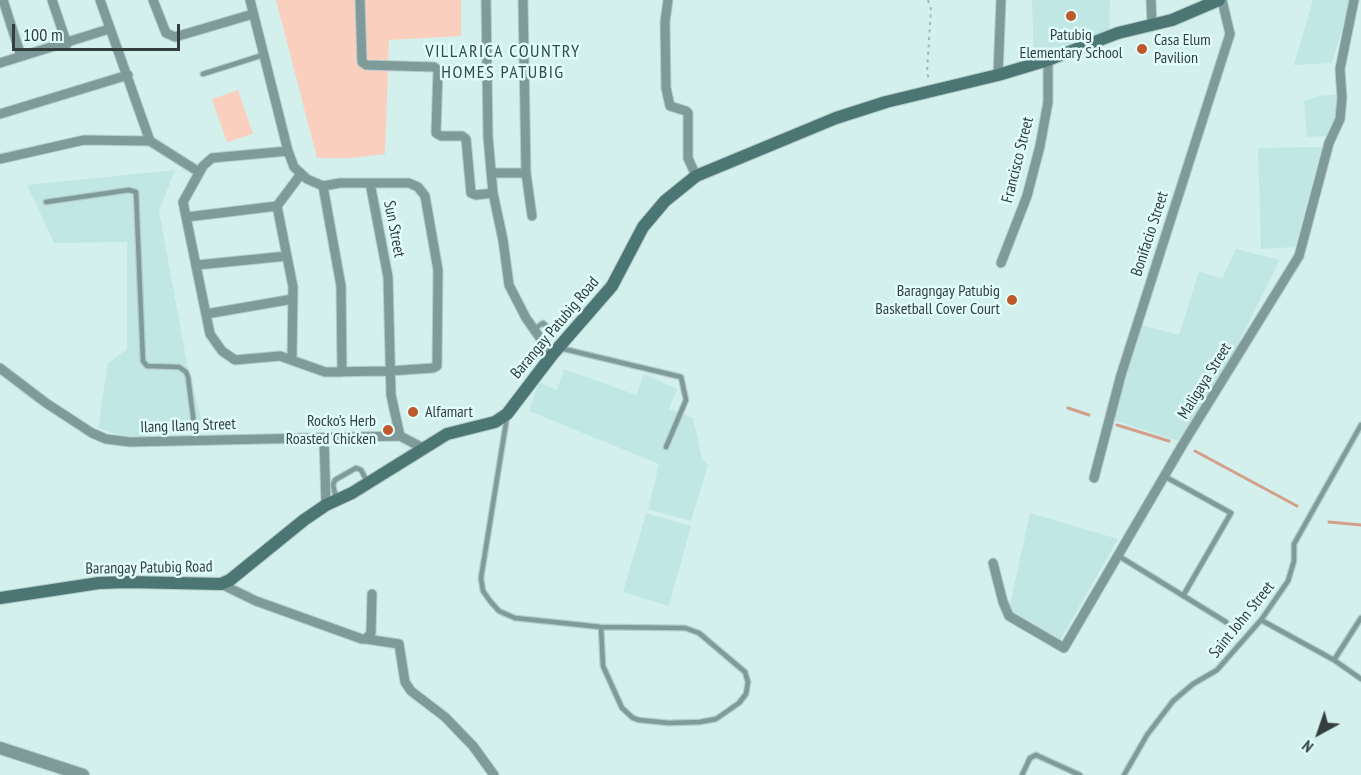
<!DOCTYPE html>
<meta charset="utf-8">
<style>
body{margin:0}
#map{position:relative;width:1361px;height:775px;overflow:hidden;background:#d3f0ed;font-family:"PT Sans Narrow",sans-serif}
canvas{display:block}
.north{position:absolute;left:1289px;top:703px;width:60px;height:60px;-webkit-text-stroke:4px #e0fdfb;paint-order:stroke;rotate:220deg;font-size:16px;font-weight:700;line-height:24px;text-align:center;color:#333e3d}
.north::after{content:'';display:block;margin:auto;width:21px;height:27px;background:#333e3d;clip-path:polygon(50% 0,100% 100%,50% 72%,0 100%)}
.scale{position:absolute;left:12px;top:24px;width:168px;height:27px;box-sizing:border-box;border:3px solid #333e3d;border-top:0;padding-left:8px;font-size:18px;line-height:21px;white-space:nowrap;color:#333e3d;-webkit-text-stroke:4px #e0fdfb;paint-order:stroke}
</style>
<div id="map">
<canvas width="1361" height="775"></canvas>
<div class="north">N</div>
<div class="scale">100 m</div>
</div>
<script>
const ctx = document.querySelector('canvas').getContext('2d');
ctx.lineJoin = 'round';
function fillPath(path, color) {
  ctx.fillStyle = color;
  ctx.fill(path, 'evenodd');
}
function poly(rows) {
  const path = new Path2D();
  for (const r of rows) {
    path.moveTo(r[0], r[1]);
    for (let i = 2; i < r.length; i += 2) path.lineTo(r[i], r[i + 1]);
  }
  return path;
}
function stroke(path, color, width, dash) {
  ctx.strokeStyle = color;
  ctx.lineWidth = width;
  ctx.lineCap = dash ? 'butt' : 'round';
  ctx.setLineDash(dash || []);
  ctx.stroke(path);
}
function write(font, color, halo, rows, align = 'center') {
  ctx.font = font + ' "PT Sans Narrow",sans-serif';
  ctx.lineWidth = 5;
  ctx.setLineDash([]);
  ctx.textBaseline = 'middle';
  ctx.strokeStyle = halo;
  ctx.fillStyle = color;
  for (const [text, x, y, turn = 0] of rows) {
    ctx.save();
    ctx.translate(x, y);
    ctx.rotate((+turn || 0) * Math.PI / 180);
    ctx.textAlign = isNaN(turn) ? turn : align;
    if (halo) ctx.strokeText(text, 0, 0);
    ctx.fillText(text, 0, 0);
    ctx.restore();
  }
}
const built = poly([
 [1032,0,1110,0,1109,32,1034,62],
 [1313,0,1351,0,1332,63,1294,65],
 [1339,94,1339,113,1327,136,1307,137,1304,101,1319,96],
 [1322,147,1295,247,1261,249,1258,148],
 [175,170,159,211,186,358,204,430,126,437,98,428,108,363,127,349,127,242,54,243,27,185],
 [1236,249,1280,260,1233,354,1178,441,1113,420,1142,325,1179,335,1199,271,1222,279],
 [564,369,636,395,644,374,677,389,669,409,693,418,702,459,708,465,691,521,648,509,659,464,529,411,539,382,557,390],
 [646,513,691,526,669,606,623,592],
 [1030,513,1118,539,1060,640,1009,610]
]);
const green = poly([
 [276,0,461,0,461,36,389,40,385,154,352,158,317,158],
 [238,90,253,134,227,142,212,99]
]);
const stream = poly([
 [1068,408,1089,415],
 [1117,425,1169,441],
 [1195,451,1297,506],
 [1329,522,1361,525]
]);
const path = poly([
 [928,0,931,9,927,72,929,80]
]);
const service = poly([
 [203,74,263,55],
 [46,202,129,190,136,192,143,361,147,366,179,367,186,372,188,377,196,440],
 [534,329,543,323,551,330,543,343],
 [560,348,681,377,686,400,666,447],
 [507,417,481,578,483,591,490,601,499,611,515,618,601,627,685,628,699,633,745,672,748,682,746,694,739,703,716,719,700,722,669,723,639,720,633,718,622,708,603,666,601,627],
 [1164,476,1231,513,1183,596],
 [336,498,333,485,335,480,356,468,361,470,368,483],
 [1117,555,1226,622],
 [1261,620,1334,660,1361,679],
 [1334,660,1361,618],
 [1022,775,1030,758,1036,755,1080,775],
 [1124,775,1147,735,1173,701,1193,684,1217,670,1261,620,1288,581,1294,561,1294,544,1361,425]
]);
const minor = poly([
 [3,0,21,56],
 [52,0,67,44],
 [100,0,150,141,199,172],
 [153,0,166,33,175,37,253,14],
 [250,0,288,151,294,167,307,179,323,186,340,183,370,183,388,277,391,395,400,436,423,448],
 [360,0,362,62,366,65,434,67,438,70,436,133,441,136,462,136,466,139,471,193,476,195,493,193],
 [486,0,488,137,493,193,503,240,509,285,526,318,552,355],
 [523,0,526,173,532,216],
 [668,0,665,22,666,88,670,106,686,111,688,113,688,158,696,176],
 [1151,0,1152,26],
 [0,63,109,29],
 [998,75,1001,0],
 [0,114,128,75],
 [288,151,212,158,203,166,183,202,210,334,222,351,235,360,280,356,325,372,389,371,433,368,437,366,438,270,425,196,418,187,409,183,370,183],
 [0,159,84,140,150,141],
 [491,173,526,173],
 [323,186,341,286,342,372],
 [187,217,277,206],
 [1001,263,1027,196,1040,146,1048,102,1048,60],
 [197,265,287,256],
 [206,314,293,299],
 [292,359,293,287,277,206,301,174],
 [0,368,46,403,92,433,106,439,130,442,400,436],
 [324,438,326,505],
 [1094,478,1121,375,1230,34,1222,0],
 [993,563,1003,602,1009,616,1064,648,1183,444,1299,256,1329,143,1340,119,1342,98,1340,69,1354,0],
 [221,584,256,601,362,639,366,639,371,633,372,594],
 [366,639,399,644,405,682,411,691,445,717,473,746,494,775]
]);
const tertiary = poly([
 [0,748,83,775]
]);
const secondary = poly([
 [0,598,99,583,127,582,221,584,230,580,304,520,326,505,352,493,447,434,495,422,507,414,552,355,612,286,643,227,665,201,696,176,836,118,886,102,998,75,1048,60,1118,33,1172,20,1219,0]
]);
const markers = [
 [1071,16,6,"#bf592c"],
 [1142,49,6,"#bf592c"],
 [1012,300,6,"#bf592c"],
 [413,412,6,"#bf592c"],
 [388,430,6,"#bf592c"]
];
const poiNames = [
 ["Patubig",1071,35,"center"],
 ["Elementary School",1071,53,"center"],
 ["Casa Elum",1154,40],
 ["Pavilion",1154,58],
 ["Baragngay Patubig",1000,291,"right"],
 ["Basketball Cover Court",1000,309,"right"],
 ["Alfamart",425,412],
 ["Rocko’s Herb",376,421,"right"],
 ["Roasted Chicken",376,439,"right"]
];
const streetNames = [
 ["Francisco Street",1018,160,-76],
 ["Sun Street",394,229,79],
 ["Bonifacio Street",1150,234,-72],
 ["Barangay Patubig Road",555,328,-50],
 ["Maligaya Street",1205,381,-58],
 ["Ilang Ilang Street",188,426,-2],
 ["Barangay Patubig Road",149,568,-1],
 ["Saint John Street",1242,620,-51]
];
const neighbourhoodNames = [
 ["VILLARICA COUNTRY",503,52],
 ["HOMES PATUBIG",503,73]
];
fillPath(built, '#c0e7e4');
fillPath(green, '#fbcfbe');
stroke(stream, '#d49f8a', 3);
stroke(service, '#b3ccca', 7);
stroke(minor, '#b3ccca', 11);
stroke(tertiary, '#b3ccca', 14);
stroke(secondary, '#b3ccca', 14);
stroke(path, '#a0b8b5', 2, [3, 4.5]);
stroke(service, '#7f9b99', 4.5);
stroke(minor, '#7f9b99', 9);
stroke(tertiary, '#7f9b99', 12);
stroke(secondary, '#4b7673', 12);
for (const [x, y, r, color] of markers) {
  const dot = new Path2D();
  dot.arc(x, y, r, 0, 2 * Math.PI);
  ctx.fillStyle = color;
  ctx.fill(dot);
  stroke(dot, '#e0fdfb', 2);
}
write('16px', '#333e3d', '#e0fdfb', poiNames, 'left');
write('16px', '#333e3d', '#e0fdfb', streetNames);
ctx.letterSpacing = '1.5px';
write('18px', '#324a48', '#e0fdfb', neighbourhoodNames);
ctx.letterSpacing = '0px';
</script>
